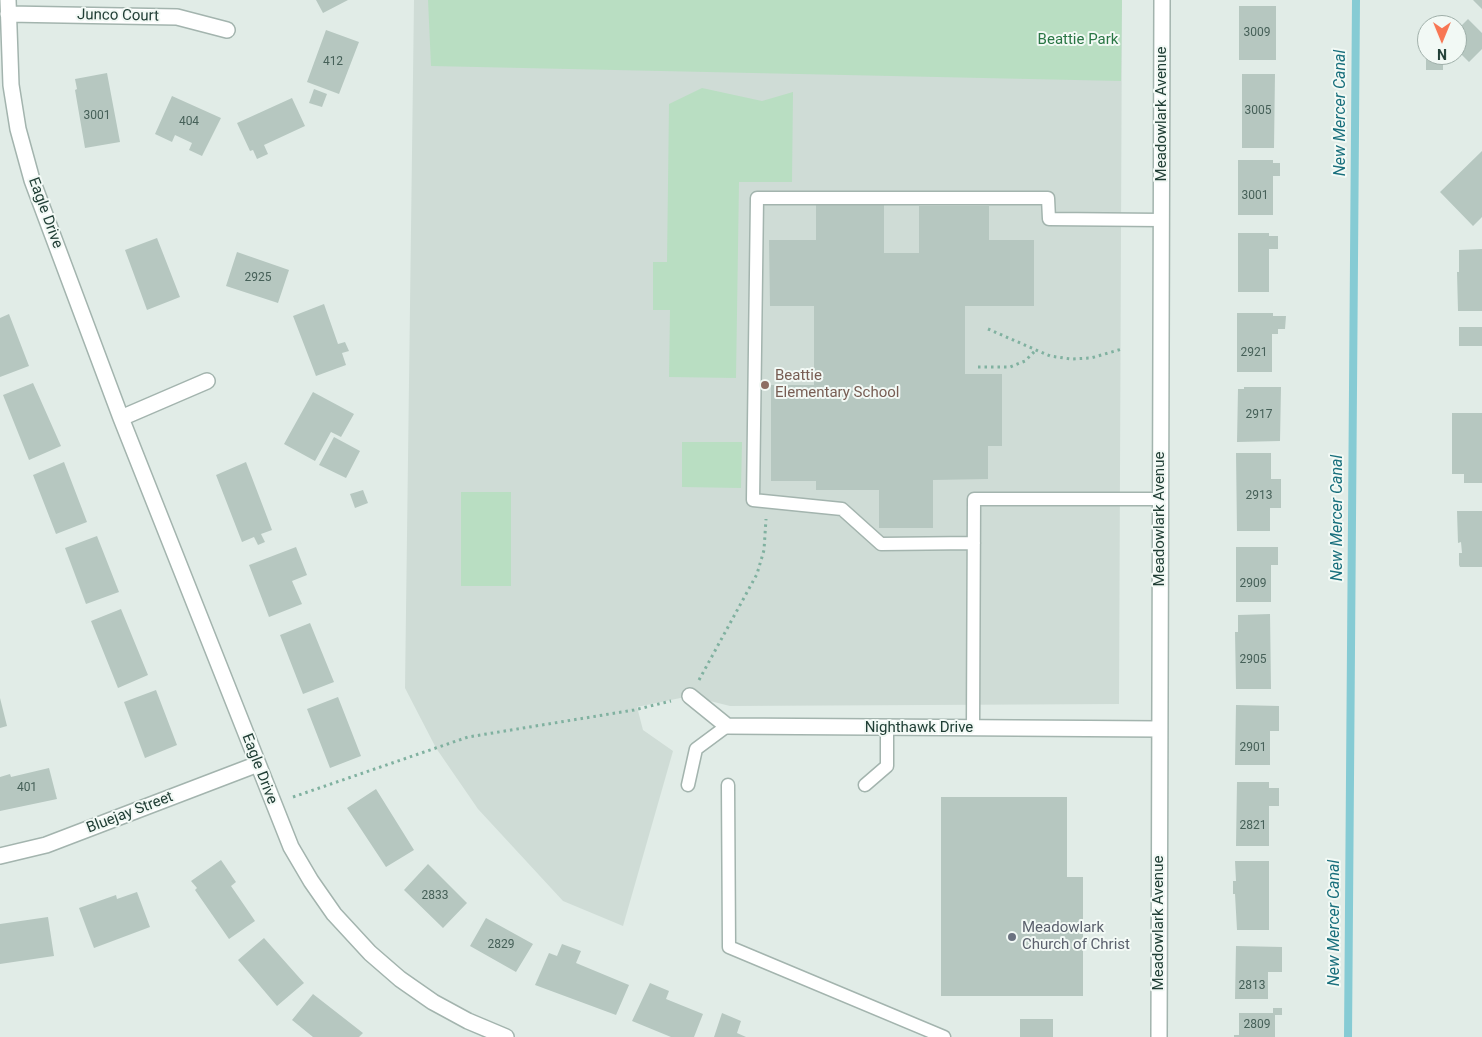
<!DOCTYPE html>
<style>
body{margin:0}
#map{position:relative;width:1482px;height:1037px;overflow:hidden;background:#e1ece7;font-family:Roboto,sans-serif}
canvas{display:block}
.north{position:absolute;left:1417px;top:15px;width:50px;height:50px;box-sizing:border-box;background:#f2f9f5;border:1px solid #9eaea8;border-radius:50%;rotate:180deg;font-size:14px;font-weight:700;line-height:20px;text-align:center;color:#203e35}
.north::after{content:'';display:block;margin:auto;width:18px;height:22px;background:#f87653;clip-path:polygon(50% 0,100% 100%,50% 72%,0 100%)}
</style>
<div id="map">
<canvas width="1482" height="1037"></canvas>
<div class="north">N</div>
</div>
<script>
const ctx = document.querySelector('canvas').getContext('2d');
ctx.lineJoin = 'round';
function fillPath(path, color) {
  ctx.fillStyle = color;
  ctx.fill(path, 'evenodd');
}
function poly(rows) {
  const path = new Path2D();
  for (const r of rows) {
    path.moveTo(r[0], r[1]);
    for (let i = 2; i < r.length; i += 2) path.lineTo(r[i], r[i + 1]);
  }
  return path;
}
function stroke(path, color, width, dash) {
  ctx.strokeStyle = color;
  ctx.lineWidth = width;
  ctx.lineCap = dash ? 'butt' : 'round';
  ctx.setLineDash(dash || []);
  ctx.stroke(path);
}
function write(font, color, halo, rows, align = 'center') {
  ctx.font = font + ' Roboto,sans-serif';
  ctx.lineWidth = 4;
  ctx.setLineDash([]);
  ctx.textBaseline = 'middle';
  ctx.strokeStyle = halo;
  ctx.fillStyle = color;
  for (const [text, x, y, turn = 0] of rows) {
    ctx.save();
    ctx.translate(x, y);
    ctx.rotate((+turn || 0) * Math.PI / 180);
    ctx.textAlign = isNaN(turn) ? turn : align;
    if (halo) ctx.strokeText(text, 0, 0);
    ctx.fillText(text, 0, 0);
    ctx.restore();
  }
}
const built = poly([
 [414,0,1122,0,1119,704,730,706,690,696,637,707,643,730,673,751,623,926,563,901,478,809,436,748,405,688]
]);
const green = poly([
 [428,0,1122,0,1121,81,431,66],
 [702,88,762,101,793,92,792,182,739,182,736,378,669,377,670,310,653,310,653,262,667,262,669,104],
 [682,442,742,442,741,488,682,487],
 [461,492,511,492,511,586,461,586]
]);
const stream = poly([
 [1348,1037,1356,0]
]);
const building = poly([
 [316,0,348,0,323,13],
 [1473,0,1482,0,1482,9],
 [1239,6,1276,6,1276,60,1239,60],
 [1468,19,1482,33,1482,49,1469,62,1457,50,1457,30],
 [326,30,359,42,339,94,307,82],
 [1426,55,1443,55,1443,70,1426,70],
 [107,73,120,142,85,148,75,90,77,89,75,79],
 [1242,74,1275,74,1274,148,1242,148],
 [314,89,327,94,322,107,309,103],
 [172,96,221,118,202,156,189,150,192,143,175,135,172,142,155,134],
 [292,98,305,126,264,145,268,154,257,159,253,150,250,151,237,123],
 [1482,151,1482,217,1473,226,1440,192],
 [1238,160,1273,160,1273,163,1280,163,1280,176,1273,176,1273,215,1238,215],
 [816,204,884,204,884,253,919,253,919,206,989,206,989,240,1034,240,1034,306,965,306,965,374,1002,374,1002,446,988,446,988,479,933,480,933,528,879,528,879,490,816,490,816,481,771,481,771,385,814,385,814,306,770,306,769,240,816,240],
 [1238,233,1269,233,1269,236,1278,236,1278,249,1269,249,1269,292,1238,292],
 [157,238,180,297,147,310,125,250],
 [1482,249,1482,311,1458,311,1457,272,1459,272,1459,250],
 [237,252,289,270,278,303,226,286],
 [324,304,338,344,345,342,349,351,342,353,346,365,316,376,293,316],
 [1237,313,1273,313,1273,316,1286,316,1285,329,1278,329,1278,334,1272,334,1272,372,1237,372],
 [9,314,29,366,0,377,0,318],
 [1459,327,1482,327,1482,346,1459,346],
 [33,383,61,446,29,460,3,395],
 [1244,387,1281,387,1280,441,1237,442,1238,389,1244,389],
 [313,392,354,414,341,437,331,432,315,461,284,444],
 [1452,413,1482,413,1482,483,1464,483,1464,474,1452,474],
 [334,437,360,451,346,478,319,465],
 [1236,453,1271,453,1271,479,1281,479,1281,508,1270,508,1270,531,1237,531],
 [64,462,87,522,56,534,33,475],
 [246,462,272,530,261,534,265,542,258,545,254,537,242,542,216,475],
 [363,490,368,503,355,508,350,494],
 [1457,511,1482,511,1482,567,1460,567,1459,565,1459,553,1462,553,1461,542,1458,543],
 [97,536,119,592,86,604,65,548],
 [296,547,307,575,292,581,302,604,269,617,249,565],
 [1236,547,1278,547,1278,565,1271,565,1271,602,1236,602],
 [121,609,148,675,118,688,91,621],
 [1270,614,1271,689,1236,689,1235,632,1238,632,1238,615],
 [310,623,334,682,303,694,280,635],
 [156,690,177,745,145,758,124,702],
 [338,697,361,756,330,768,307,709],
 [0,698,7,726,0,728],
 [1236,705,1279,706,1279,731,1270,731,1270,765,1235,765],
 [49,768,57,799,0,811,0,777,10,774,11,777],
 [1237,782,1269,782,1269,788,1279,788,1279,806,1269,806,1269,846,1236,846],
 [376,789,414,850,386,867,347,808],
 [941,797,1067,797,1067,877,1083,877,1083,996,941,996],
 [221,860,236,882,231,886,255,921,229,939,195,890,197,888,191,881],
 [1235,861,1269,861,1269,930,1237,930,1235,894,1233,894,1233,881,1236,881],
 [428,864,467,903,443,928,404,890],
 [137,892,150,927,94,948,79,908,116,895,117,899],
 [48,917,54,956,0,964,0,924],
 [486,918,533,944,516,972,470,946],
 [264,938,304,983,277,1006,238,960],
 [562,944,581,951,576,963,629,985,616,1015,535,985,549,953,557,956],
 [1236,946,1282,947,1282,972,1268,972,1268,999,1235,999],
 [650,983,669,991,666,999,703,1014,694,1037,671,1037,632,1021],
 [313,994,363,1033,359,1037,313,1037,292,1020],
 [1273,1008,1282,1008,1282,1015,1275,1015,1275,1037,1234,1037,1234,1035,1239,1035,1239,1013,1273,1013],
 [722,1013,741,1021,737,1033,746,1037,714,1037],
 [1020,1019,1053,1019,1053,1037,1020,1037]
]);
const path = poly([
 [988,329,1050,356,1071,359,1091,358,1122,349],
 [978,367,1010,367,1025,361,1036,350],
 [699,680,757,574,764,550,766,519],
 [293,797,468,737,634,710,671,701]
]);
const service = poly([
 [974,543,881,544,842,509,753,500,757,198,1048,198,1049,219,1161,220],
 [973,728,974,499,1160,499],
 [688,785,696,749,727,726],
 [728,785,729,947,944,1037],
 [865,785,887,766,887,728]
]);
const minor = poly([
 [8,0,11,85,18,129,32,180,121,418,291,847,311,881,334,914,370,953,400,979,433,1002,468,1021,506,1037],
 [8,14,177,17,227,30],
 [121,418,207,381],
 [690,696,727,726,1159,729],
 [0,856,46,845,258,764],
 [1159,1037,1162,0]
]);
const markers = [
 [765,385,5,"#8d6e63"],
 [1012,937,5,"#6b7280"]
];
const numberNames = [
 ["3009",1257,33],
 ["412",333,62],
 ["3005",1258,111],
 ["3001",97,116],
 ["404",189,122],
 ["3001",1255,196],
 ["2925",258,278],
 ["2921",1254,353],
 ["2917",1259,415],
 ["2913",1259,496],
 ["2909",1253,584],
 ["2905",1253,660],
 ["2901",1253,748],
 ["401",27,788],
 ["2821",1253,826],
 ["2833",435,896],
 ["2829",501,945],
 ["2813",1252,986],
 ["2809",1257,1025]
];
const streetNames = [
 ["Junco Court",118,16,1],
 ["Meadowlark Avenue",1162,114,-90],
 ["Eagle Drive",45,213,70],
 ["Meadowlark Avenue",1160,519,-90],
 ["Nighthawk Drive",919,728],
 ["Eagle Drive",259,769,69],
 ["Bluejay Street",130,813,-21],
 ["Meadowlark Avenue",1159,923,-90]
];
const parkNames = [
 ["Beattie Park",1078,40]
];
const educationNames = [
 ["Beattie",775,376],
 ["Elementary School",775,393]
];
const worshipNames = [
 ["Meadowlark",1022,928],
 ["Church of Christ",1022,945]
];
const waterNames = [
 ["New Mercer Canal",1341,113,-90],
 ["New Mercer Canal",1338,518,-90],
 ["New Mercer Canal",1335,923,-90]
];
fillPath(built, '#cfdcd6');
fillPath(green, '#b9dec2');
stroke(stream, '#86cbd4', 8);
fillPath(building, '#b6c7c0');
stroke(service, '#a3b4ae', 15);
stroke(minor, '#a3b4ae', 18);
stroke(path, '#80b1a0', 3, [2.5, 4]);
stroke(service, '#fff', 12);
stroke(minor, '#fff', 15);
for (const [x, y, r, color] of markers) {
  const dot = new Path2D();
  dot.arc(x, y, r, 0, 2 * Math.PI);
  ctx.fillStyle = color;
  ctx.fill(dot);
  stroke(dot, '#f2f9f5', 2);
}
write('12px', '#466058', null, numberNames);
write('15px', '#203e35', '#f2f9f5', streetNames);
write('15px', '#297644', '#f2f9f5', parkNames);
write('15px', '#785e54', '#f2f9f5', educationNames, 'left');
write('15px', '#5b616d', '#f2f9f5', worshipNames, 'left');
write('italic 16px', '#186f7c', '#f2f9f5', waterNames);
</script>
